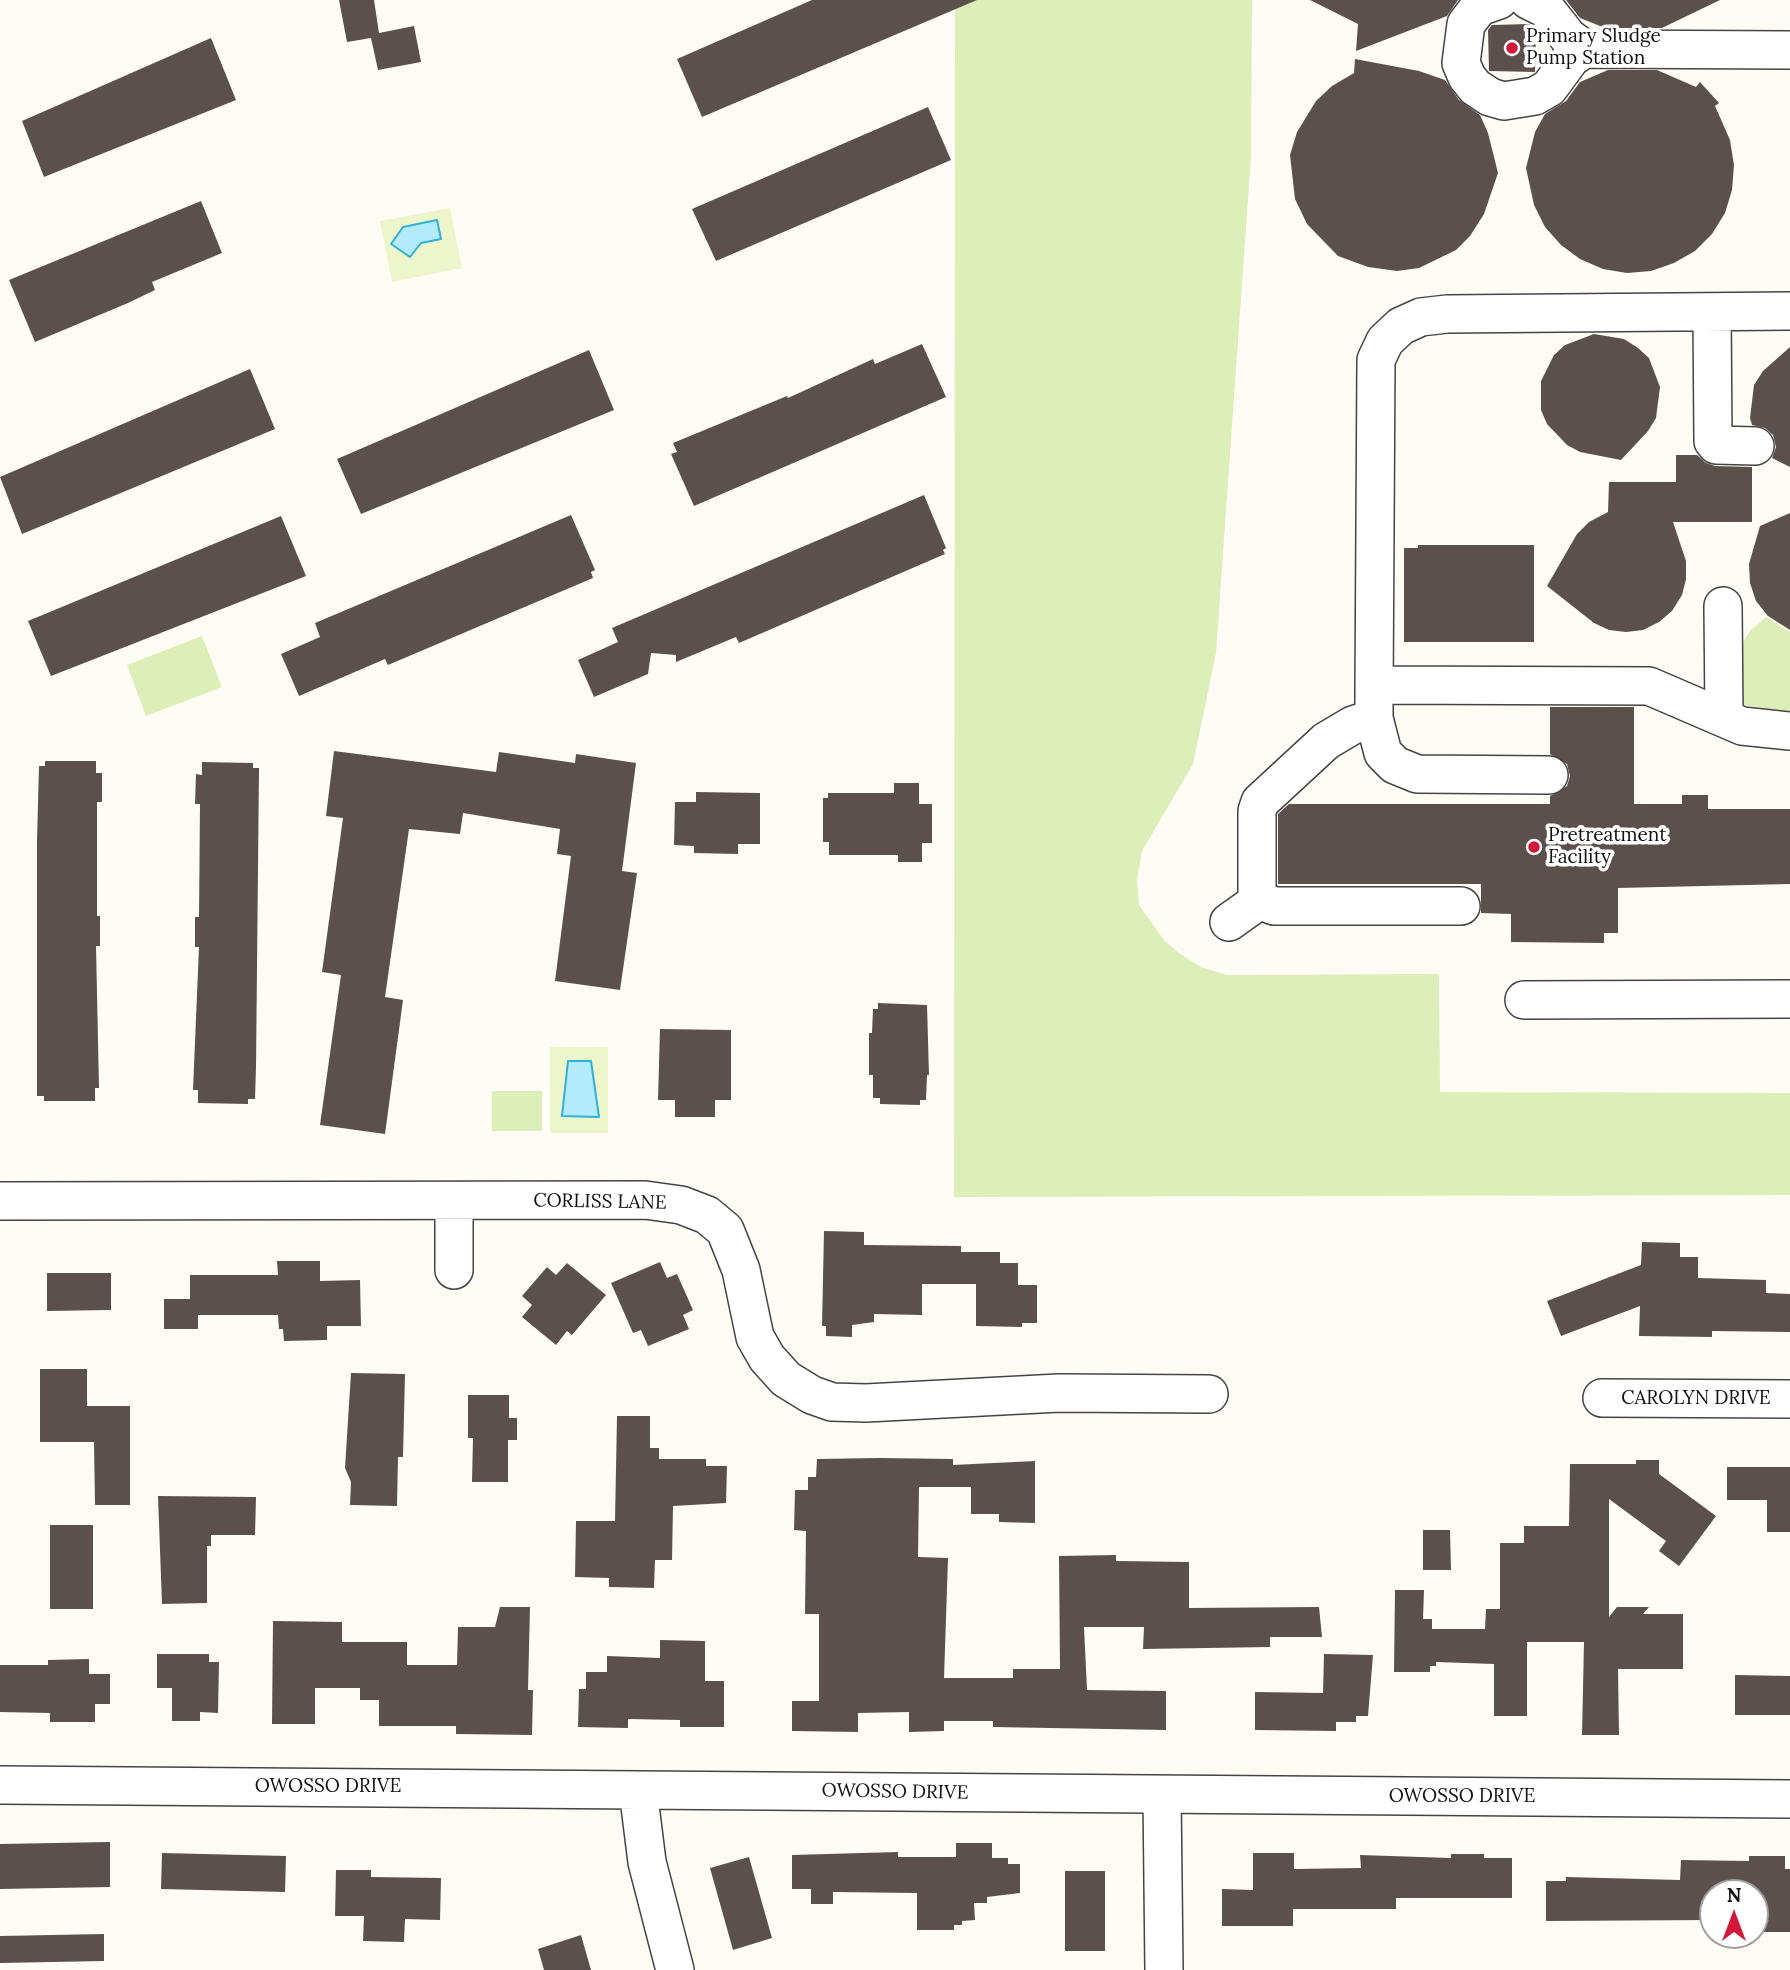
<!DOCTYPE html>
<style>
body{margin:0}
#map{position:relative;width:1790px;height:1970px;overflow:hidden;background:#fffcf5;font-family:Lora,serif}
canvas{display:block}
.north{position:absolute;left:1699px;top:1879px;width:70px;height:70px;box-sizing:border-box;background:#fff;border:2px solid #a0a0a0;border-radius:50%;rotate:0deg;font-size:19px;font-weight:700;line-height:28px;text-align:center;color:#111}
.north::after{content:'';display:block;margin:auto;width:24px;height:32px;background:#d3173a;clip-path:polygon(50% 0,100% 100%,50% 72%,0 100%)}
</style>
<div id="map">
<canvas width="1790" height="1970"></canvas>
<div class="north">N</div>
</div>
<script>
const ctx = document.querySelector('canvas').getContext('2d');
ctx.lineJoin = 'round';
function fillPath(path, color) {
  ctx.fillStyle = color;
  ctx.fill(path, 'evenodd');
}
function poly(rows) {
  const path = new Path2D();
  for (const r of rows) {
    path.moveTo(r[0], r[1]);
    for (let i = 2; i < r.length; i += 2) path.lineTo(r[i], r[i + 1]);
  }
  return path;
}
function stroke(path, color, width, dash) {
  ctx.strokeStyle = color;
  ctx.lineWidth = width;
  ctx.lineCap = dash ? 'butt' : 'round';
  ctx.setLineDash(dash || []);
  ctx.stroke(path);
}
function write(font, color, halo, rows, align = 'center') {
  ctx.font = font + ' Lora,serif';
  ctx.lineWidth = 7;
  ctx.setLineDash([]);
  ctx.textBaseline = 'middle';
  ctx.strokeStyle = halo;
  ctx.fillStyle = color;
  for (const [text, x, y, turn = 0] of rows) {
    ctx.save();
    ctx.translate(x, y);
    ctx.rotate((+turn || 0) * Math.PI / 180);
    ctx.textAlign = isNaN(turn) ? turn : align;
    if (halo) ctx.strokeText(text, 0, 0);
    ctx.fillText(text, 0, 0);
    ctx.restore();
  }
}
const green = poly([
 [955,0,1252,0,1251,156,1216,653,1193,764,1142,851,1137,880,1139,905,1164,940,1179,953,1201,967,1227,975,1439,974,1440,1092,1790,1093,1790,1195,954,1197],
 [1766,617,1790,632,1790,712,1737,704,1734,656,1750,631],
 [202,636,222,687,146,716,127,665],
 [492,1091,542,1091,542,1131,492,1131]
]);
const pitch = poly([
 [450,208,462,268,392,282,380,221],
 [550,1047,608,1047,608,1133,550,1133]
]);
const water = poly([
 [437,220,441,239,421,243,410,257,391,244,403,227,437,220],
 [568,1061,591,1061,599,1117,562,1116,568,1061]
]);
const building = poly([
 [339,0,374,0,379,33,414,26,421,62,378,70,371,38,347,42],
 [812,0,977,0,702,117,677,59],
 [1310,0,1458,0,1447,16,1356,51,1358,24],
 [1566,0,1720,0,1662,28,1605,28,1580,18],
 [1529,24,1536,31,1535,72,1489,71,1488,30,1492,25],
 [211,38,236,100,44,177,22,121],
 [1355,59,1419,71,1445,80,1459,100,1480,115,1488,133,1498,173,1484,214,1470,236,1456,250,1419,268,1397,271,1368,267,1338,256,1307,224,1295,199,1290,155,1297,132,1316,101,1332,86,1354,73],
 [1608,70,1657,70,1696,87,1700,82,1719,103,1715,106,1730,140,1734,165,1732,190,1725,213,1712,234,1695,251,1674,263,1651,271,1627,273,1603,269,1580,259,1561,245,1545,227,1534,205,1526,168,1535,132,1545,114,1566,101,1580,82],
 [928,107,951,160,716,261,692,209],
 [201,201,222,253,152,282,155,290,128,303,35,342,9,280],
 [1594,334,1624,339,1638,348,1649,358,1660,387,1656,418,1648,431,1621,460,1580,452,1567,445,1547,424,1541,410,1541,381,1554,355,1565,345],
 [922,344,946,397,694,506,671,454,677,452,673,443,787,396,788,398,873,359,875,364],
 [1790,347,1790,467,1772,458,1776,447,1773,435,1765,428,1752,425,1750,418,1754,385,1763,371],
 [589,350,614,410,361,514,337,459],
 [250,369,275,429,22,534,0,477],
 [1676,455,1697,455,1706,463,1715,466,1752,467,1752,522,1673,522,1686,561,1686,579,1682,595,1672,611,1659,622,1643,630,1626,632,1609,630,1594,623,1547,586,1577,534,1589,522,1608,512,1609,482,1676,482],
 [924,495,946,548,943,550,945,554,739,643,736,637,676,662,676,655,651,653,648,674,594,697,578,660,618,642,612,628],
 [1790,513,1790,630,1768,616,1756,601,1750,583,1749,564,1760,526],
 [571,515,595,570,591,572,593,578,388,665,385,659,299,696,281,654,320,637,315,623],
 [281,516,306,576,51,676,28,621],
 [1418,545,1534,545,1534,642,1404,642,1404,548,1418,548],
 [1550,707,1634,707,1634,804,1682,804,1682,795,1708,795,1708,809,1790,809,1790,884,1618,888,1618,933,1604,933,1604,943,1511,942,1511,914,1481,913,1481,884,1278,884,1278,814,1289,804,1550,804,1550,796,1567,786,1570,776,1567,764,1550,754],
 [334,751,496,772,499,752,575,763,576,754,636,763,622,871,637,873,620,990,555,981,571,856,557,854,560,829,463,813,460,834,409,829,385,997,403,1000,385,1134,320,1125,341,975,322,972,343,818,326,816],
 [45,761,96,761,96,773,102,773,102,802,97,802,97,916,100,916,100,946,96,946,99,1088,95,1088,95,1101,44,1101,44,1096,37,1096,37,841,39,766,45,766],
 [202,762,253,763,253,768,259,768,256,1067,255,1099,248,1099,248,1104,198,1103,198,1090,193,1090,199,947,195,947,195,917,199,917,200,804,195,804,196,774,202,775],
 [894,783,919,783,919,804,932,804,932,843,922,843,922,862,898,862,898,855,829,855,829,842,823,842,823,798,828,798,828,793,894,793],
 [696,792,760,793,760,844,738,844,738,854,694,853,694,846,674,845,675,802,696,802],
 [878,1003,927,1005,929,1075,927,1075,926,1100,920,1100,920,1105,880,1104,880,1098,873,1098,873,1075,869,1075,869,1033,872,1033,873,1009,878,1009],
 [660,1029,731,1030,731,1100,715,1100,715,1117,675,1117,675,1100,658,1100],
 [824,1231,864,1232,864,1245,961,1246,961,1252,1000,1252,1000,1263,1018,1263,1018,1285,1037,1285,1037,1323,1022,1323,1022,1327,976,1326,976,1284,922,1284,922,1315,874,1314,874,1322,852,1325,852,1337,826,1336,826,1326,822,1326],
 [1642,1242,1680,1243,1680,1257,1698,1257,1698,1278,1766,1280,1766,1293,1790,1294,1790,1332,1712,1331,1712,1337,1639,1336,1640,1306,1561,1336,1547,1301,1641,1265],
 [277,1261,320,1261,320,1281,360,1280,361,1326,327,1326,327,1340,284,1341,283,1329,279,1329,278,1315,198,1315,198,1329,164,1329,164,1299,190,1299,190,1275,278,1275],
 [660,1262,667,1278,677,1274,693,1310,683,1315,689,1329,648,1346,641,1330,633,1333,611,1283],
 [567,1263,606,1295,572,1335,567,1331,556,1345,522,1317,532,1305,522,1296,547,1267,556,1275],
 [47,1273,111,1273,111,1310,47,1311],
 [40,1369,87,1369,87,1406,130,1406,130,1505,95,1505,94,1442,40,1442],
 [351,1373,405,1374,403,1457,398,1457,397,1506,350,1505,351,1482,345,1468],
 [468,1395,509,1395,509,1418,517,1418,517,1440,508,1440,508,1482,472,1482,473,1438,468,1438],
 [617,1416,650,1416,650,1448,659,1448,659,1459,706,1459,706,1466,727,1466,726,1503,673,1506,672,1560,655,1560,654,1588,609,1587,609,1578,575,1577,576,1521,615,1521],
 [879,1458,953,1459,953,1465,1035,1461,1035,1523,999,1522,999,1514,971,1514,971,1487,919,1487,918,1557,948,1558,944,1678,1013,1678,1013,1669,1060,1669,1059,1556,1116,1555,1116,1561,1189,1562,1189,1608,1319,1607,1322,1637,1270,1637,1270,1647,1143,1649,1144,1627,1084,1627,1087,1690,1166,1691,1166,1730,993,1727,993,1721,944,1721,944,1731,909,1732,909,1712,858,1713,858,1732,792,1731,792,1701,819,1701,819,1614,805,1614,806,1531,794,1530,795,1490,808,1490,808,1477,816,1477,817,1459],
 [1636,1460,1659,1460,1659,1474,1716,1516,1679,1566,1659,1551,1666,1541,1609,1499,1609,1617,1617,1607,1649,1607,1643,1614,1683,1614,1683,1669,1618,1669,1619,1735,1582,1735,1584,1642,1527,1642,1527,1716,1494,1716,1494,1664,1436,1662,1436,1666,1430,1666,1430,1672,1394,1672,1395,1590,1424,1590,1423,1619,1432,1619,1432,1629,1485,1629,1486,1609,1500,1609,1500,1543,1524,1543,1524,1526,1569,1526,1570,1464,1636,1464],
 [1727,1467,1790,1467,1790,1532,1767,1532,1767,1500,1727,1500],
 [158,1496,256,1497,255,1535,211,1535,211,1546,207,1546,207,1603,162,1604],
 [50,1525,93,1525,93,1609,50,1609],
 [1423,1530,1450,1530,1451,1570,1423,1570],
 [500,1607,530,1607,528,1690,533,1690,532,1735,456,1734,456,1726,379,1726,379,1700,360,1700,360,1688,315,1688,315,1724,272,1724,273,1621,342,1622,342,1642,407,1642,407,1665,457,1665,458,1627,495,1627],
 [660,1640,705,1641,705,1681,724,1681,724,1727,680,1727,680,1720,628,1719,628,1728,578,1727,579,1689,586,1689,586,1672,607,1672,607,1656,660,1658],
 [157,1654,209,1654,209,1662,219,1662,218,1713,200,1712,200,1721,172,1721,172,1688,157,1688],
 [1324,1654,1373,1655,1368,1716,1356,1716,1356,1722,1336,1722,1336,1731,1255,1730,1255,1692,1323,1693],
 [89,1659,89,1674,110,1674,110,1704,95,1704,95,1722,50,1722,50,1713,0,1712,0,1665,48,1665,48,1660],
 [1735,1675,1790,1676,1790,1715,1735,1715],
 [110,1842,110,1887,0,1889,0,1844],
 [956,1843,992,1843,992,1858,1008,1858,1008,1864,1020,1864,1020,1893,987,1897,987,1903,974,1903,975,1920,962,1921,962,1925,954,1925,954,1930,917,1930,917,1893,833,1892,833,1904,811,1904,811,1889,792,1889,792,1855,898,1852,898,1857,956,1857],
 [162,1853,286,1856,285,1892,161,1889],
 [1253,1853,1294,1853,1294,1869,1361,1868,1360,1855,1451,1858,1451,1854,1484,1854,1484,1858,1512,1858,1512,1898,1396,1898,1396,1909,1293,1909,1293,1926,1222,1926,1222,1889,1253,1890],
 [1749,1856,1785,1856,1785,1869,1790,1869,1790,1932,1764,1932,1764,1911,1755,1911,1755,1893,1713,1893,1713,1920,1546,1921,1546,1881,1566,1881,1566,1877,1680,1880,1681,1860,1749,1861],
 [749,1857,772,1938,733,1950,710,1868],
 [336,1870,371,1870,371,1877,441,1878,440,1920,405,1919,404,1942,363,1941,364,1916,335,1916],
 [1065,1871,1105,1871,1105,1951,1065,1951],
 [104,1934,104,1961,0,1963,0,1936],
 [581,1935,591,1970,544,1970,538,1949]
]);
const minor = poly([
 [1499,0,1479,7,1466,24,1461,63,1467,77,1475,87,1490,97,1504,101,1535,96,1549,88,1571,58,1584,49,1790,50],
 [1528,0,1546,9,1568,37,1584,49],
 [1712,312,1713,441,1716,445,1755,446],
 [1723,606,1724,718],
 [1374,685,1649,686,1742,726,1790,731],
 [1374,718,1353,725,1326,741,1260,802,1257,811,1257,893,1260,900,1274,906,1461,906],
 [1549,775,1417,774,1395,765,1383,753,1374,718,1374,693,1376,360,1385,341,1401,326,1421,317,1447,314,1790,311],
 [1229,922,1260,900],
 [1524,1000,1790,999],
 [0,1201,645,1200,681,1205,707,1215,725,1230,741,1270,755,1337,767,1358,786,1379,812,1395,832,1402,866,1403,1059,1393,1209,1394],
 [454,1201,454,1270],
 [1602,1398,1790,1399],
 [0,1785,1790,1799],
 [638,1790,647,1862,675,1970],
 [1162,1795,1164,1970]
]);
const markers = [
 [1512,48,7,"#d3173a"],
 [1534,847,7,"#d3173a"]
];
const poiNames = [
 ["Primary Sludge",1526,37],
 ["Pump Station",1526,59],
 ["Pretreatment",1548,836],
 ["Facility",1548,858]
];
const streetNames = [
 ["CORLISS LANE",600,1202,1],
 ["CAROLYN DRIVE",1696,1399],
 ["OWOSSO DRIVE",328,1787],
 ["OWOSSO DRIVE",895,1792,1],
 ["OWOSSO DRIVE",1462,1797]
];
fillPath(green, '#dcefb8');
fillPath(pitch, '#edf5cb');
fillPath(water, '#b3ebfd');
stroke(water, '#31b0dd', 2);
fillPath(building, '#5b504c');
stroke(minor, '#444', 40);
stroke(minor, '#fff', 37);
for (const [x, y, r, color] of markers) {
  const dot = new Path2D();
  dot.arc(x, y, r, 0, 2 * Math.PI);
  ctx.fillStyle = color;
  ctx.fill(dot);
  stroke(dot, '#fff', 2.5);
}
write('19px', '#111', '#fff', poiNames, 'left');
write('19px', '#111', '#fff', streetNames);
</script>
